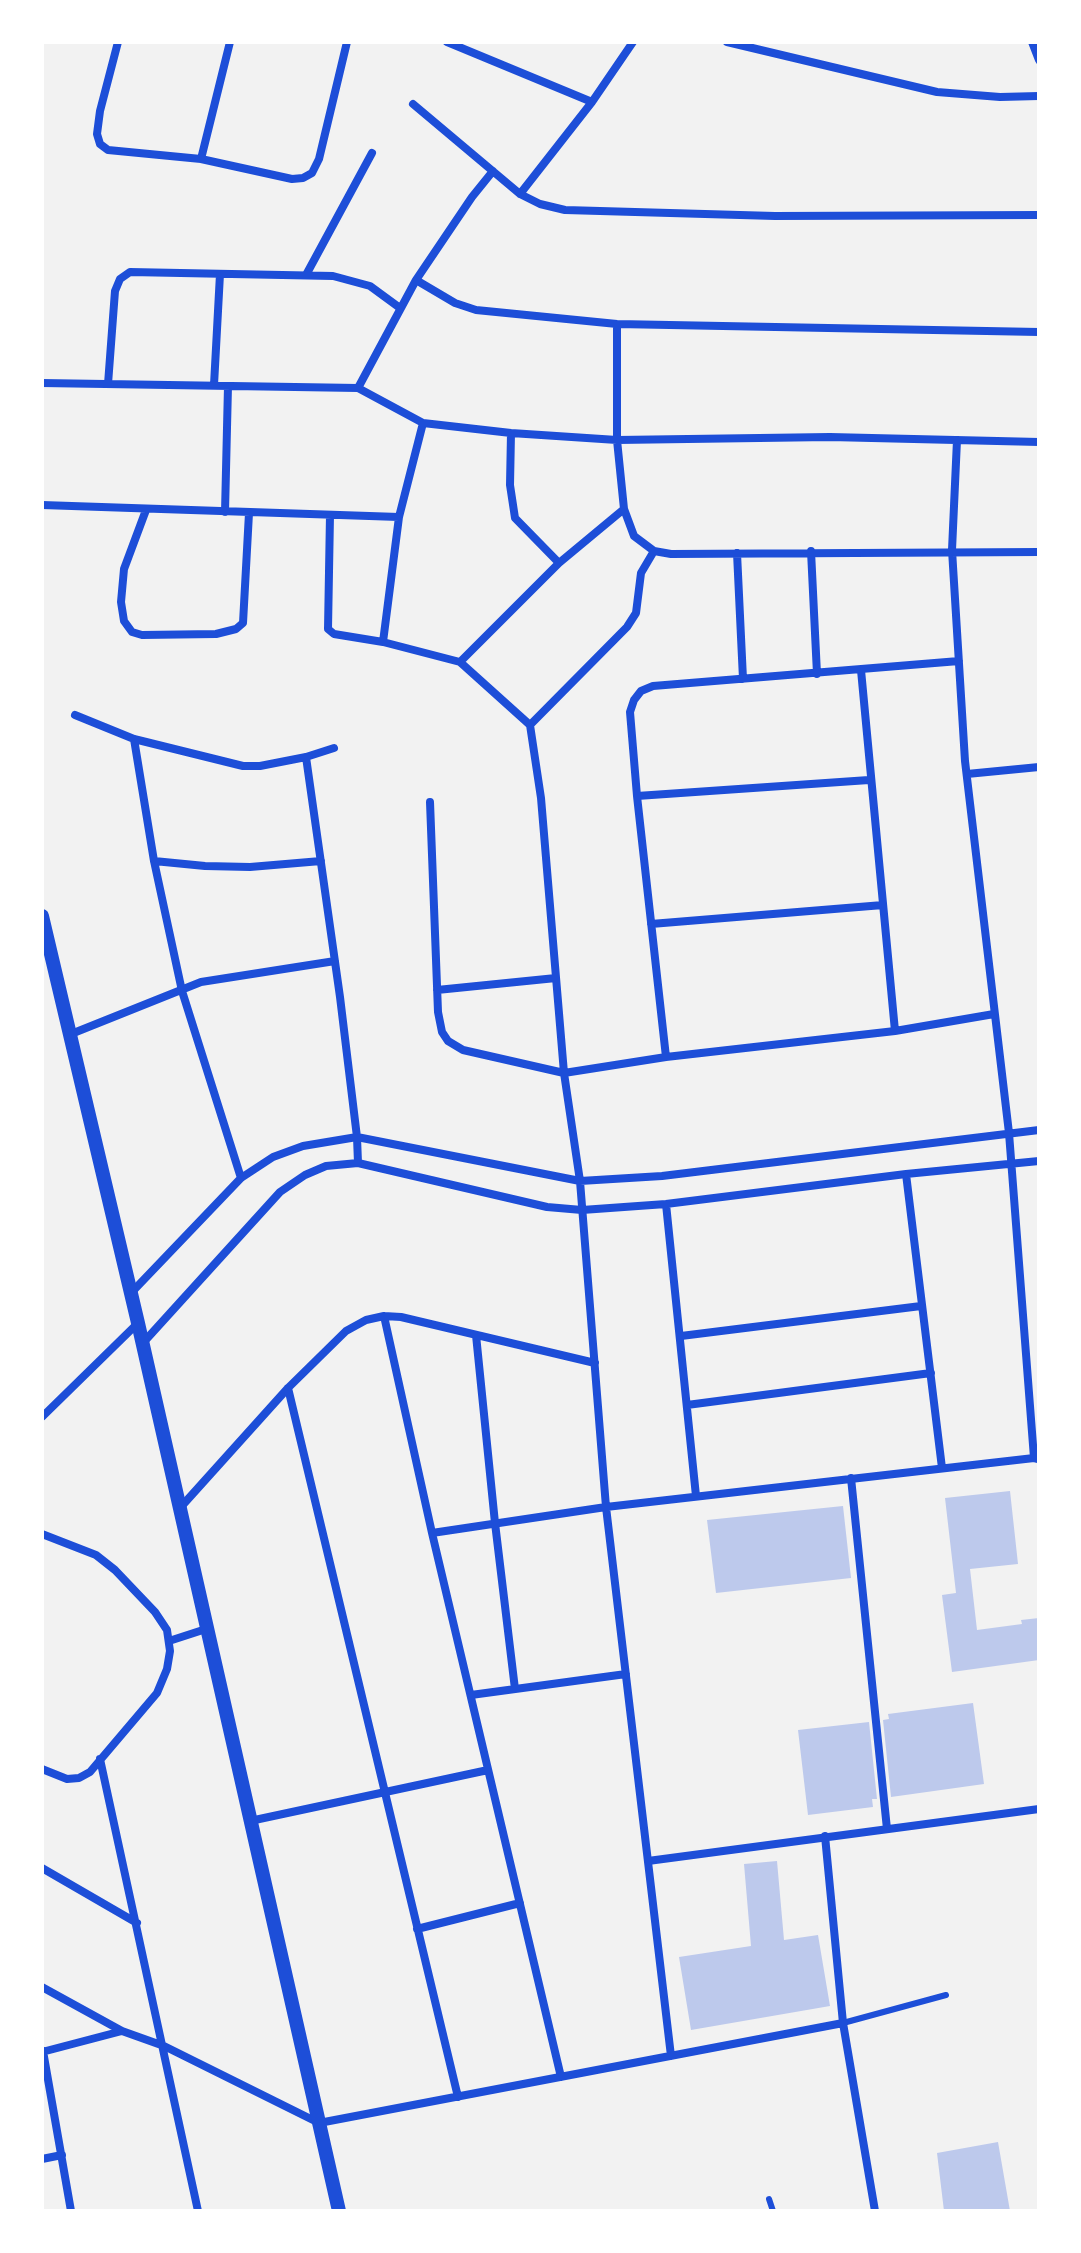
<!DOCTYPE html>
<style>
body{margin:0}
#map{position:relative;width:1081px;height:2253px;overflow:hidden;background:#f2f2f2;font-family:Rubik,sans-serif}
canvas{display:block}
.frame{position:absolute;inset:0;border:44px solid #fff;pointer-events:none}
</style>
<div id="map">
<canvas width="1081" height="2253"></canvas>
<div class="frame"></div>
</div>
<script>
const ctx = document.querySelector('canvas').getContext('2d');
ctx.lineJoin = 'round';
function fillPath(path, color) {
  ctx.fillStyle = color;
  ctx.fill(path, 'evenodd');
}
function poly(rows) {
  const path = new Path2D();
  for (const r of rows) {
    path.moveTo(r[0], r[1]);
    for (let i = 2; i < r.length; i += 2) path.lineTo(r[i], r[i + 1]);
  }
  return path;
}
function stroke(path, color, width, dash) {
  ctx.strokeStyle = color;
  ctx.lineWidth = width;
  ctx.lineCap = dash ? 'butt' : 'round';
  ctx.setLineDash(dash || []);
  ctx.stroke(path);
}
const building = poly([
 [1010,1491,1018,1564,970,1569,977,1630,1022,1624,1021,1620,1039,1618,1039,1660,952,1672,942,1595,956,1593,945,1498],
 [843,1506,851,1578,716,1593,707,1520],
 [973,1703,984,1784,891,1797,883,1720,889,1719,888,1714],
 [869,1722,877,1799,872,1799,873,1807,808,1815,798,1730],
 [777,1861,784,1940,818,1935,830,2006,691,2030,679,1957,751,1946,744,1864],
 [998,2142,1010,2211,944,2211,937,2153]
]);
const service = poly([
 [843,2023,946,1995],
 [769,2199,773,2211]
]);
const minor = poly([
 [118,42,100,111,97,134,100,144,108,150,201,159,292,179,303,178,312,173,319,159,347,42],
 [447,42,592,102],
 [727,42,937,92,1000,97,1039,96],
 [1032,42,1039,60],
 [413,104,520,194,540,204,565,210,775,216,1039,215],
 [201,159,230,42],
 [520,194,592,102,633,42],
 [306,275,372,153],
 [416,280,455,303,476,310,617,324,1039,332],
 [617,324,617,440,624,509,634,536,654,551,671,554,1039,552],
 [42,383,358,388,423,423,511,433,617,440,830,437,1039,442],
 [108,384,115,291,120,279,130,272,333,276,370,286,400,308],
 [214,385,220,274],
 [358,388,416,280,472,197,493,171],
 [511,433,510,485,515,518,559,563],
 [957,440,952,550,965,761,1009,1133,1034,1458],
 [42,505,399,517],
 [146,510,124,569,121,602,124,621,132,632,142,635,216,634,236,629,243,623,249,513],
 [225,512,228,386],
 [330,515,328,629,334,634,383,642,460,662,530,725,541,798,564,1073,580,1181,606,1507,671,2056],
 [811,551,817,674],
 [737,553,743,679],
 [383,642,399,517,423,423],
 [460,662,559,563,624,509],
 [861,670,895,1031],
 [75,715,134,739,243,766,260,766,306,757,334,748],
 [530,725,627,627,636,613,641,573,654,551],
 [134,739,154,861,182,991,241,1178],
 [306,757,340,997,357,1137,358,1163],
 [967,774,1039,767],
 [637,796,869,780],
 [430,802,438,1012,442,1032,448,1041,463,1050,564,1073,666,1057,895,1031,994,1014],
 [154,861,205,866,250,867,321,861],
 [651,924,883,905],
 [437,990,556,978],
 [71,1034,201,982,335,961],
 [666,1057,637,796,630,712,634,700,641,691,653,686,959,661],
 [906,1174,942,1468],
 [666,1204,696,1496],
 [131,1293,241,1178,273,1157,303,1146,357,1137,580,1181,662,1176,1039,1130],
 [384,1316,432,1533,561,2077],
 [476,1335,495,1523,515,1689],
 [681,1336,921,1306],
 [142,1344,280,1192,305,1175,326,1166,358,1163,547,1207,582,1210,666,1204,906,1174,1039,1161],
 [288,1388,458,2097],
 [687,1405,931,1373],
 [42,1417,138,1323],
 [851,1478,887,1829],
 [180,1508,288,1388,346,1331,366,1320,384,1316,401,1317,595,1363],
 [432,1533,606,1507,1034,1458,1038,1459],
 [42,1534,96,1555,115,1570,155,1612,167,1630,170,1651,167,1669,157,1693,90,1772,79,1778,67,1779,42,1769],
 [169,1641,206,1629],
 [471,1695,626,1674],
 [100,1759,198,2211],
 [250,1821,488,1770],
 [825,1836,843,2023,875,2211],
 [648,1861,1039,1809],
 [42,1868,137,1923],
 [417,1929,520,1903],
 [42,1987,122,2031,164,2046,319,2123,843,2023],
 [43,2051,71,2211],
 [42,2052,122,2031],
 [42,2159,62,2155]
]);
const tertiary = poly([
 [42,916,138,1323,339,2211]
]);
fillPath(building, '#bdc9ec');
stroke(service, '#1d4ed8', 6);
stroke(minor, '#1d4ed8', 8);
stroke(tertiary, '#1d4ed8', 14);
</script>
